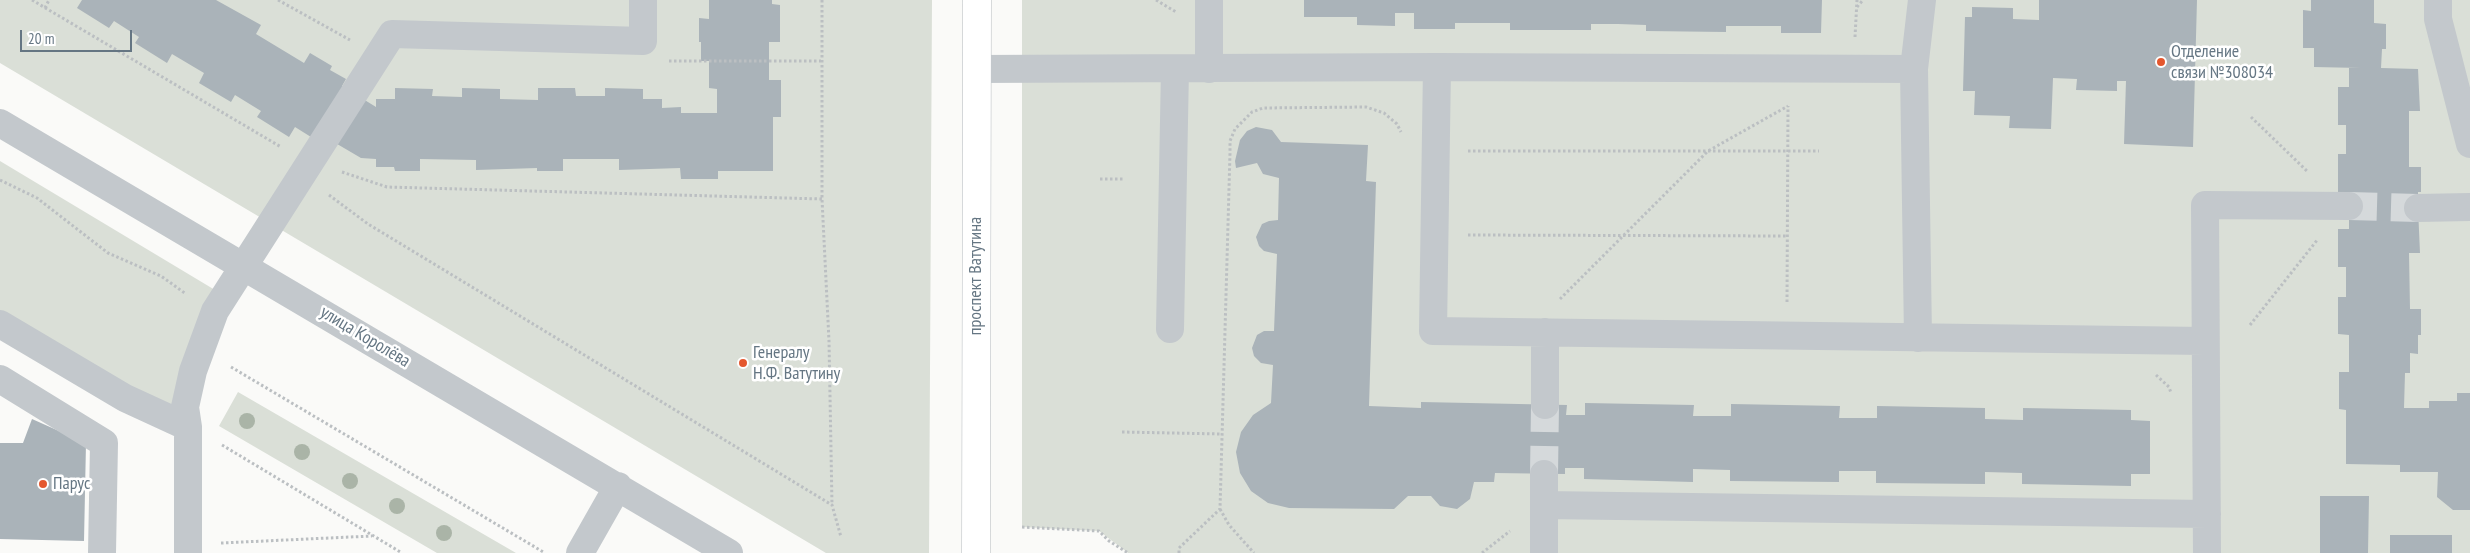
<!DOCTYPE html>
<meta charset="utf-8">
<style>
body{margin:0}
#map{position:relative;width:2470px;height:553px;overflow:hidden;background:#fafaf8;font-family:"PT Sans Narrow",sans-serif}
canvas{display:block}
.scale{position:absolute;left:20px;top:30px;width:112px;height:22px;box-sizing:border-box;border:2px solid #657683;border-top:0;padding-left:6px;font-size:15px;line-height:18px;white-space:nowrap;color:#657683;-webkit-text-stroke:4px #fff;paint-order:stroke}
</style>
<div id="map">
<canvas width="2470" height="553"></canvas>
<div class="scale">20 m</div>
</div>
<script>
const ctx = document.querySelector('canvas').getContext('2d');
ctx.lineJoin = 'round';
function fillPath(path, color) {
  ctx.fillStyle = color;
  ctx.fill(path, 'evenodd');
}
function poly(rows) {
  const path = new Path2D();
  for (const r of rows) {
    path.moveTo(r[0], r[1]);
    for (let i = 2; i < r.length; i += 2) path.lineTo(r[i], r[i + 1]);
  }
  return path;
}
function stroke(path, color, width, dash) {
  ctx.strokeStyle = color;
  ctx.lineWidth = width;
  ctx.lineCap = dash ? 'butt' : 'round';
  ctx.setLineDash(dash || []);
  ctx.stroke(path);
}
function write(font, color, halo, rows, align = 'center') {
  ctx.font = font + ' "PT Sans Narrow",sans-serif';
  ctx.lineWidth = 5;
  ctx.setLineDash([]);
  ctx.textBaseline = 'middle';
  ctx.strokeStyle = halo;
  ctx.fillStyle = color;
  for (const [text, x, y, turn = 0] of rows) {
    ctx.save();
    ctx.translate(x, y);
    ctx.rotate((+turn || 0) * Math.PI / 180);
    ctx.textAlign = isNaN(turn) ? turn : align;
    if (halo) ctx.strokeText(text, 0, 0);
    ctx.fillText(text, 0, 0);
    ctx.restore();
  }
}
const green = poly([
 [0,0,932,0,929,553,826,553,0,63],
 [1022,0,2470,0,2470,553,1128,553,1099,531,1022,527],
 [0,161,220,293,183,420,0,319],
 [238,392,516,553,437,553,219,426]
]);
const building = poly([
 [82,0,216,0,261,25,256,34,304,63,310,53,332,66,330,70,346,79,342,86,376,107,376,99,395,99,395,88,433,89,432,96,462,97,462,88,500,89,500,99,538,100,538,88,575,88,576,96,605,96,605,88,643,89,643,99,662,99,662,108,681,107,681,113,717,113,717,89,709,88,709,61,701,61,701,42,699,42,699,18,709,19,709,0,772,0,772,4,780,5,780,42,769,42,769,80,781,80,781,117,773,117,773,171,718,171,718,179,681,179,680,168,619,170,619,159,563,159,563,171,537,171,537,168,476,170,476,160,420,159,420,171,395,171,394,167,376,167,376,159,361,158,315,131,311,137,295,127,289,137,257,117,261,111,235,95,231,102,199,83,204,73,172,54,167,63,135,43,139,37,114,21,109,28,77,8],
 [1304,0,1822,0,1821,33,1781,33,1781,26,1726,26,1726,32,1646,31,1646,25,1618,24,1591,24,1591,30,1510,30,1510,23,1455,23,1455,29,1414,29,1414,13,1395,13,1395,26,1357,25,1357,17,1304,17],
 [2039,0,2197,0,2193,147,2124,144,2126,81,2117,81,2117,91,2076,90,2077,79,2053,78,2051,129,2009,128,2010,116,1974,115,1975,91,1963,91,1965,17,1972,17,1972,7,2013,8,2013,19,2039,20],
 [2311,0,2374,0,2374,23,2386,24,2386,49,2382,49,2381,68,2418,69,2420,111,2409,111,2409,167,2421,167,2421,192,2418,192,2418,208,2420,253,2409,253,2410,309,2421,309,2421,335,2418,335,2418,354,2410,353,2410,373,2405,373,2404,408,2429,408,2429,401,2457,401,2457,393,2470,393,2470,510,2453,510,2437,497,2438,472,2400,472,2400,465,2346,464,2346,410,2339,409,2339,372,2349,372,2349,335,2338,334,2338,297,2346,297,2346,267,2338,267,2338,229,2349,229,2349,192,2338,192,2338,154,2346,154,2346,125,2338,125,2338,87,2349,87,2349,68,2361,68,2314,67,2314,48,2303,48,2303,10,2311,11],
 [1256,127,1272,130,1281,142,1368,145,1366,181,1376,182,1369,406,1421,408,1421,402,1567,405,1566,415,1585,415,1585,403,1694,405,1693,416,1731,416,1731,404,1840,406,1839,418,1877,418,1877,406,1985,408,1985,419,2023,420,2023,408,2131,410,2131,420,2150,421,2150,474,2131,474,2131,486,2022,484,2022,473,1985,472,1985,484,1876,483,1876,471,1839,471,1839,482,1730,481,1730,470,1693,469,1693,482,1584,479,1584,468,1565,468,1565,474,1495,473,1494,482,1474,482,1470,499,1457,509,1440,506,1431,496,1408,496,1394,509,1289,508,1268,503,1251,491,1240,473,1236,452,1241,432,1253,415,1271,403,1273,365,1261,363,1254,356,1252,348,1257,335,1264,331,1274,331,1277,254,1264,251,1259,246,1256,237,1262,224,1269,221,1278,220,1279,178,1263,174,1257,163,1236,168,1235,161,1240,140,1247,131],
 [32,419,86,443,84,541,0,539,0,443,23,443],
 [2320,496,2369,496,2368,553,2320,553],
 [2390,535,2452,535,2452,553,2390,553]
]);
const minorTunnel = poly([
 [2349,206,2418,208],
 [1544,474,1545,405]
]);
const path = poly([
 [32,0,281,147],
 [278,0,350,40],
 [822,0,822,199,829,341,832,505],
 [1156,0,1176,12],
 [1857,7,1863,0],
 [45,8,49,0],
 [1855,37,1857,0],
 [669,61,821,61],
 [2251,117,2307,171],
 [1468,151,1819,151],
 [342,172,387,187,822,199],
 [1100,179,1123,179],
 [0,180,37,198,108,253,161,276,186,294],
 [329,195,368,224,832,505,841,537],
 [1468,235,1788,236],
 [1560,299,1708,151,1788,106],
 [1787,302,1788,106],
 [2250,325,2318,239],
 [231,367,545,553],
 [2156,375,2169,387,2171,393],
 [1122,432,1221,434],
 [222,445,402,553],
 [1220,509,1229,525,1254,553],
 [1022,527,1099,531,1109,541,1128,553],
 [221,543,372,536],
 [1179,553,1179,548,1220,509,1230,153,1230,141,1235,129,1252,112,1263,108,1366,107,1384,113,1397,124,1401,132],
 [1482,553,1510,531]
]);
const minor = poly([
 [2438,0,2438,19,2470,144],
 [1437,67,1433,331,2205,341],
 [977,69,1437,67,1914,69],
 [1209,69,1209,0],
 [0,123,729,553],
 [2418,208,2470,207],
 [0,324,125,398,188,427],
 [1170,329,1175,69],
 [1918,338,1914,69,1922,0],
 [0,379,104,443,102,553],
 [1545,405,1545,332],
 [1544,505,2207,514],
 [188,553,188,427,185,407,193,371,215,311,392,34,643,41,643,0],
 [580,553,618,486],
 [1544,553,1544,474],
 [2207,553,2205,205,2349,206]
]);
const major = poly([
 [976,553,977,0]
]);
const trees = [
 [247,421],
 [302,452],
 [350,481],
 [397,506],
 [444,533]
];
const markers = [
 [2161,62,5,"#e4572e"],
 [743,363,5,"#e4572e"],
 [43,484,5,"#e4572e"]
];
const poiNames = [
 ["Отделение",2171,52],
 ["связи №308034",2171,73],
 ["Генералу",753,353],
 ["Н.Ф. Ватутину",753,374],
 ["Парус",53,484]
];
const streetNames = [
 ["проспект Ватутина",976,276,-90],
 ["улица Королёва",365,337,31]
];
fillPath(green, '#dadfd7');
fillPath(building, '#aab3b9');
stroke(minorTunnel, '#d5d9db', 28, [28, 14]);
stroke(major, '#b5babe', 29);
stroke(path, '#bbbfc2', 3, [2.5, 2.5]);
stroke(minor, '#c3c8cc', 28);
stroke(major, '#fff', 28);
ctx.fillStyle = '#aab4a7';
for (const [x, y] of trees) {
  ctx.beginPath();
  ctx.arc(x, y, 8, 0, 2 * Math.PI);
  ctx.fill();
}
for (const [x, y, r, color] of markers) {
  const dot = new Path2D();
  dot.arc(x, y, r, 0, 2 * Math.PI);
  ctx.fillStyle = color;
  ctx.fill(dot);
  stroke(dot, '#fff', 2);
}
write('18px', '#657683', '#fff', poiNames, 'left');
write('18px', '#657683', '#fff', streetNames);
</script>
